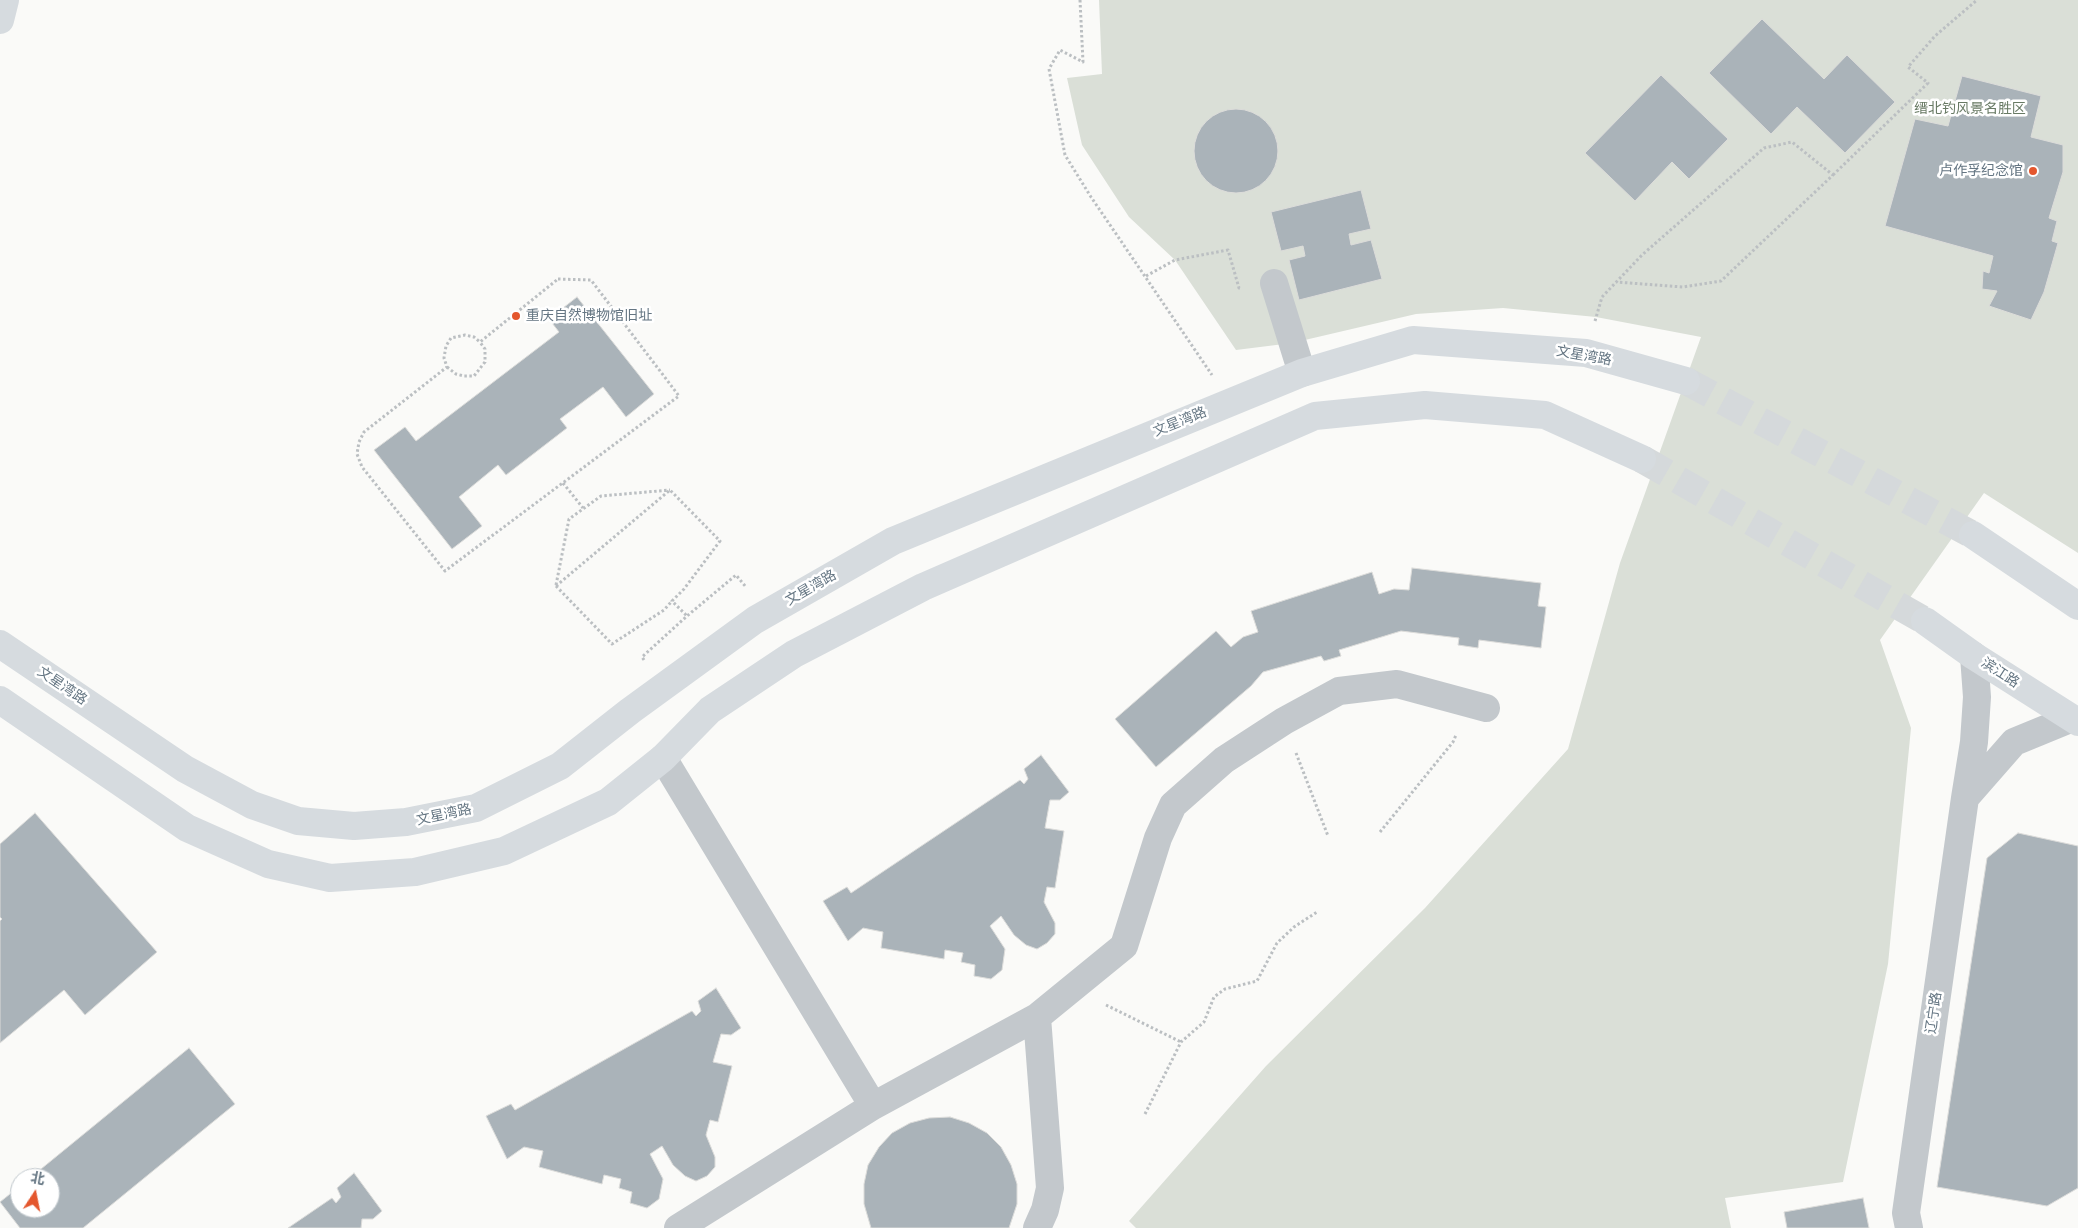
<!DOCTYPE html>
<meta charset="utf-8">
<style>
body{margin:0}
#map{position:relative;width:2078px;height:1228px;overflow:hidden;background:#fafaf8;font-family:Karla,"Noto Sans SC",sans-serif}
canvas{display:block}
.north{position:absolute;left:10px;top:1168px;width:50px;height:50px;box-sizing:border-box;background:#fff;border:1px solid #c1c8cd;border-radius:50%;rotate:11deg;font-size:14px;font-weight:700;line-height:20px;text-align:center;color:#657683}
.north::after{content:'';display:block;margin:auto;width:18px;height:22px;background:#e4572e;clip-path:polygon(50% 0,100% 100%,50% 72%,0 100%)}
</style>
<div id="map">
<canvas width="2078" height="1228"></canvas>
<div class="north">北</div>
</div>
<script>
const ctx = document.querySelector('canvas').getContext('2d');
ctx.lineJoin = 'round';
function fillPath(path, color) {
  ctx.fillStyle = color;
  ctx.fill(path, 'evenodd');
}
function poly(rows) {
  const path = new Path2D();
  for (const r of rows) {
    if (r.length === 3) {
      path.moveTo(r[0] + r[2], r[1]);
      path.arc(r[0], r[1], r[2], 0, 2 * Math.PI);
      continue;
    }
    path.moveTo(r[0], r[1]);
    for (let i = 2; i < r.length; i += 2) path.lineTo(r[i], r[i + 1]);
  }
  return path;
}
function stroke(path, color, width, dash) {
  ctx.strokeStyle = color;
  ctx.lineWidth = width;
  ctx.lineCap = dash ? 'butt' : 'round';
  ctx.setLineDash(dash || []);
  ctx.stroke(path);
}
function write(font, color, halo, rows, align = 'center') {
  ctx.font = font + ' Karla,"Noto Sans SC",sans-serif';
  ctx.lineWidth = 5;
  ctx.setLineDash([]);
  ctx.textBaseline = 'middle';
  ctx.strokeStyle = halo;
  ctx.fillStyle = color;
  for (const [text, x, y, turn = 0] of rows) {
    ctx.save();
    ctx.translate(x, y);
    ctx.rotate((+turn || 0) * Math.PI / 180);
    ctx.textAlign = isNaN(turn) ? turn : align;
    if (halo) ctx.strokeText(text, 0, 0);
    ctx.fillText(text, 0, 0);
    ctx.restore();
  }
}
const green = poly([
 [1099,0,2078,0,2078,553,1984,493,1880,640,1911,728,1888,964,1843,1182,1725,1198,1731,1228,1136,1228,1129,1221,1266,1066,1425,908,1568,749,1620,563,1701,337,1596,317,1503,308,1416,314,1292,343,1236,350,1175,260,1129,217,1082,145,1067,78,1102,74]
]);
const building = poly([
 [1762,19,1824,79,1847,55,1895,102,1845,153,1797,107,1771,134,1709,73,1762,19],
 [1661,75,1728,139,1689,179,1672,162,1635,201,1585,153,1661,75],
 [1962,76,2041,96,2031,137,2063,145,2063,172,2049,218,2057,221,2052,241,2058,243,2044,292,2031,320,1989,306,1997,291,1982,289,1983,271,1989,273,1993,256,1885,226,1915,119,1948,126,1962,76],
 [1236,151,42],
 [1361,190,1371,229,1349,234,1351,245,1371,240,1382,279,1299,300,1289,260,1305,256,1303,246,1281,251,1271,212,1361,190],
 [577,297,654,394,626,417,603,387,560,419,567,428,506,475,498,465,459,497,482,526,452,549,374,450,405,427,416,441,559,332,549,319,577,297],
 [1412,568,1541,583,1538,606,1546,607,1541,648,1479,640,1478,648,1458,645,1459,638,1401,631,1339,650,1341,656,1324,661,1321,656,1263,672,1251,686,1156,767,1115,719,1216,631,1231,647,1243,637,1258,632,1251,611,1372,572,1379,594,1394,589,1409,590,1412,568],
 [1041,755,1069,792,1060,800,1050,800,1045,828,1064,831,1055,888,1047,887,1044,902,1055,923,1055,934,1047,943,1037,949,1026,945,1014,935,1001,916,990,926,1005,949,1002,970,991,979,974,976,975,965,961,962,963,953,945,950,944,959,881,948,883,932,863,928,848,941,823,901,847,887,851,893,1020,780,1024,784,1028,779,1024,769,1041,755],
 [35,813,157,952,85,1015,64,990,0,1043,0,921,2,919,0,917,0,844,35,813],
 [2018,833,2078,846,2078,1188,2047,1206,1937,1187,1987,858,2018,833],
 [716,988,741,1028,731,1035,721,1034,713,1062,732,1066,718,1122,710,1120,706,1135,715,1157,715,1167,707,1176,696,1181,685,1176,673,1165,662,1146,650,1154,663,1179,659,1199,647,1208,630,1203,632,1192,619,1188,621,1179,604,1175,602,1184,539,1167,543,1151,524,1147,507,1159,486,1116,511,1104,515,1110,692,1011,696,1016,701,1011,698,1001,716,988],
 [189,1048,235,1104,83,1228,20,1228,0,1202,20,1186,20,1208,50,1208,50,1178,30,1178,189,1048],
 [950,1117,969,1123,987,1133,1001,1147,1011,1165,1017,1184,1017,1204,1009,1228,871,1228,864,1204,864,1184,868,1165,879,1147,892,1133,910,1123,929,1118,950,1117],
 [354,1173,382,1211,373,1219,362,1219,361,1228,288,1228,332,1198,336,1203,341,1197,337,1188,354,1173],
 [1863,1198,1869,1228,1787,1228,1784,1212,1863,1198]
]);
const majorTunnel = poly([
 [1686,381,1973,535],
 [1642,459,1925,621]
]);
const path = poly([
 [1080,0,1083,62,1060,50,1049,69,1065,155,1091,197,1212,375],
 [1833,175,1928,83,1908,67,1935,36,1977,0],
 [1146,276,1175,260,1228,250,1239,288,1241,288],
 [558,279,591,280,679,396,445,571,362,467,357,454,359,442,364,432,447,367,444,358,446,346,451,338,465,335,474,337,480,342,558,279],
 [1595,321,1602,297,1642,255,1764,148,1792,142,1833,175,1721,281,1683,287,1616,282],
 [447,367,456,374,464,376,474,376,485,362,485,349,480,342],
 [563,483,583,508],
 [556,585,569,519,601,496,670,490],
 [556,586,670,490,720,541,684,589,672,601,687,616],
 [556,586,612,644,664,610,672,601],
 [644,660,642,657,687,616,736,575,746,587],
 [1296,753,1328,836],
 [1380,832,1453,742,1456,735],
 [1106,1005,1181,1042],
 [1145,1114,1181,1042,1204,1022,1214,997,1225,989,1257,981,1277,943,1294,927,1317,912]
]);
const minor = poly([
 [1274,283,1302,373],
 [1974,656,1977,697,1974,742,1965,798,2014,742,2070,719],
 [663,758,873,1106],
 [1037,1017,1124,946,1158,838,1173,805,1224,760,1284,721,1339,691,1397,684,1486,708],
 [678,1228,873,1106,1037,1017,1050,1188,1045,1210,1037,1228],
 [1909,1228,1906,1213,1965,798]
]);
const major = poly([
 [0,20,5,0],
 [1973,535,2078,606],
 [1925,621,1974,656,2078,722],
 [0,644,185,769,252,805,298,821,354,826,406,822,476,808,560,766,630,711,755,620,893,541,1302,373,1413,340,1586,353,1686,381],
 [0,700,187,828,268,864,330,878,415,872,504,851,608,802,663,758,710,710,794,654,923,587,1315,416,1425,405,1545,415,1642,459]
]);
const markers = [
 [2033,171,5,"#e4572e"],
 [516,316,5,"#e4572e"]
];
const parkNames = [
 ["缙北钓风景名胜区",1970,109]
];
const poiNames = [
 ["卢作孚纪念馆",2023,171],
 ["重庆自然博物馆旧址",526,316,"left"]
];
const streetNames = [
 ["文星湾路",1584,356,10],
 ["文星湾路",1180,422,-22],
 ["文星湾路",811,588,-30],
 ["滨江路",2000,673,33],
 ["文星湾路",62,686,34],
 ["文星湾路",444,815,-12],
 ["辽宁路",1934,1013,-82]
];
fillPath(green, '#dadfd7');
fillPath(building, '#aab3b9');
stroke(building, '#dcdcda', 1);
stroke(majorTunnel, '#d5d9db', 28, [28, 14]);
stroke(path, '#bbbfc2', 3, [2.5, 2.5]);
stroke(minor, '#c3c8cc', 28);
stroke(major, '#d6dbdf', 28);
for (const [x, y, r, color] of markers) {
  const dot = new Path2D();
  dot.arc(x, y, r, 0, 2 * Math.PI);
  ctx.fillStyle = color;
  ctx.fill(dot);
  stroke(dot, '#fff', 2);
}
write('14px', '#687a64', '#fff', parkNames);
write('14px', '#657683', '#fff', poiNames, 'right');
write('14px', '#657683', '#fff', streetNames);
</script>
